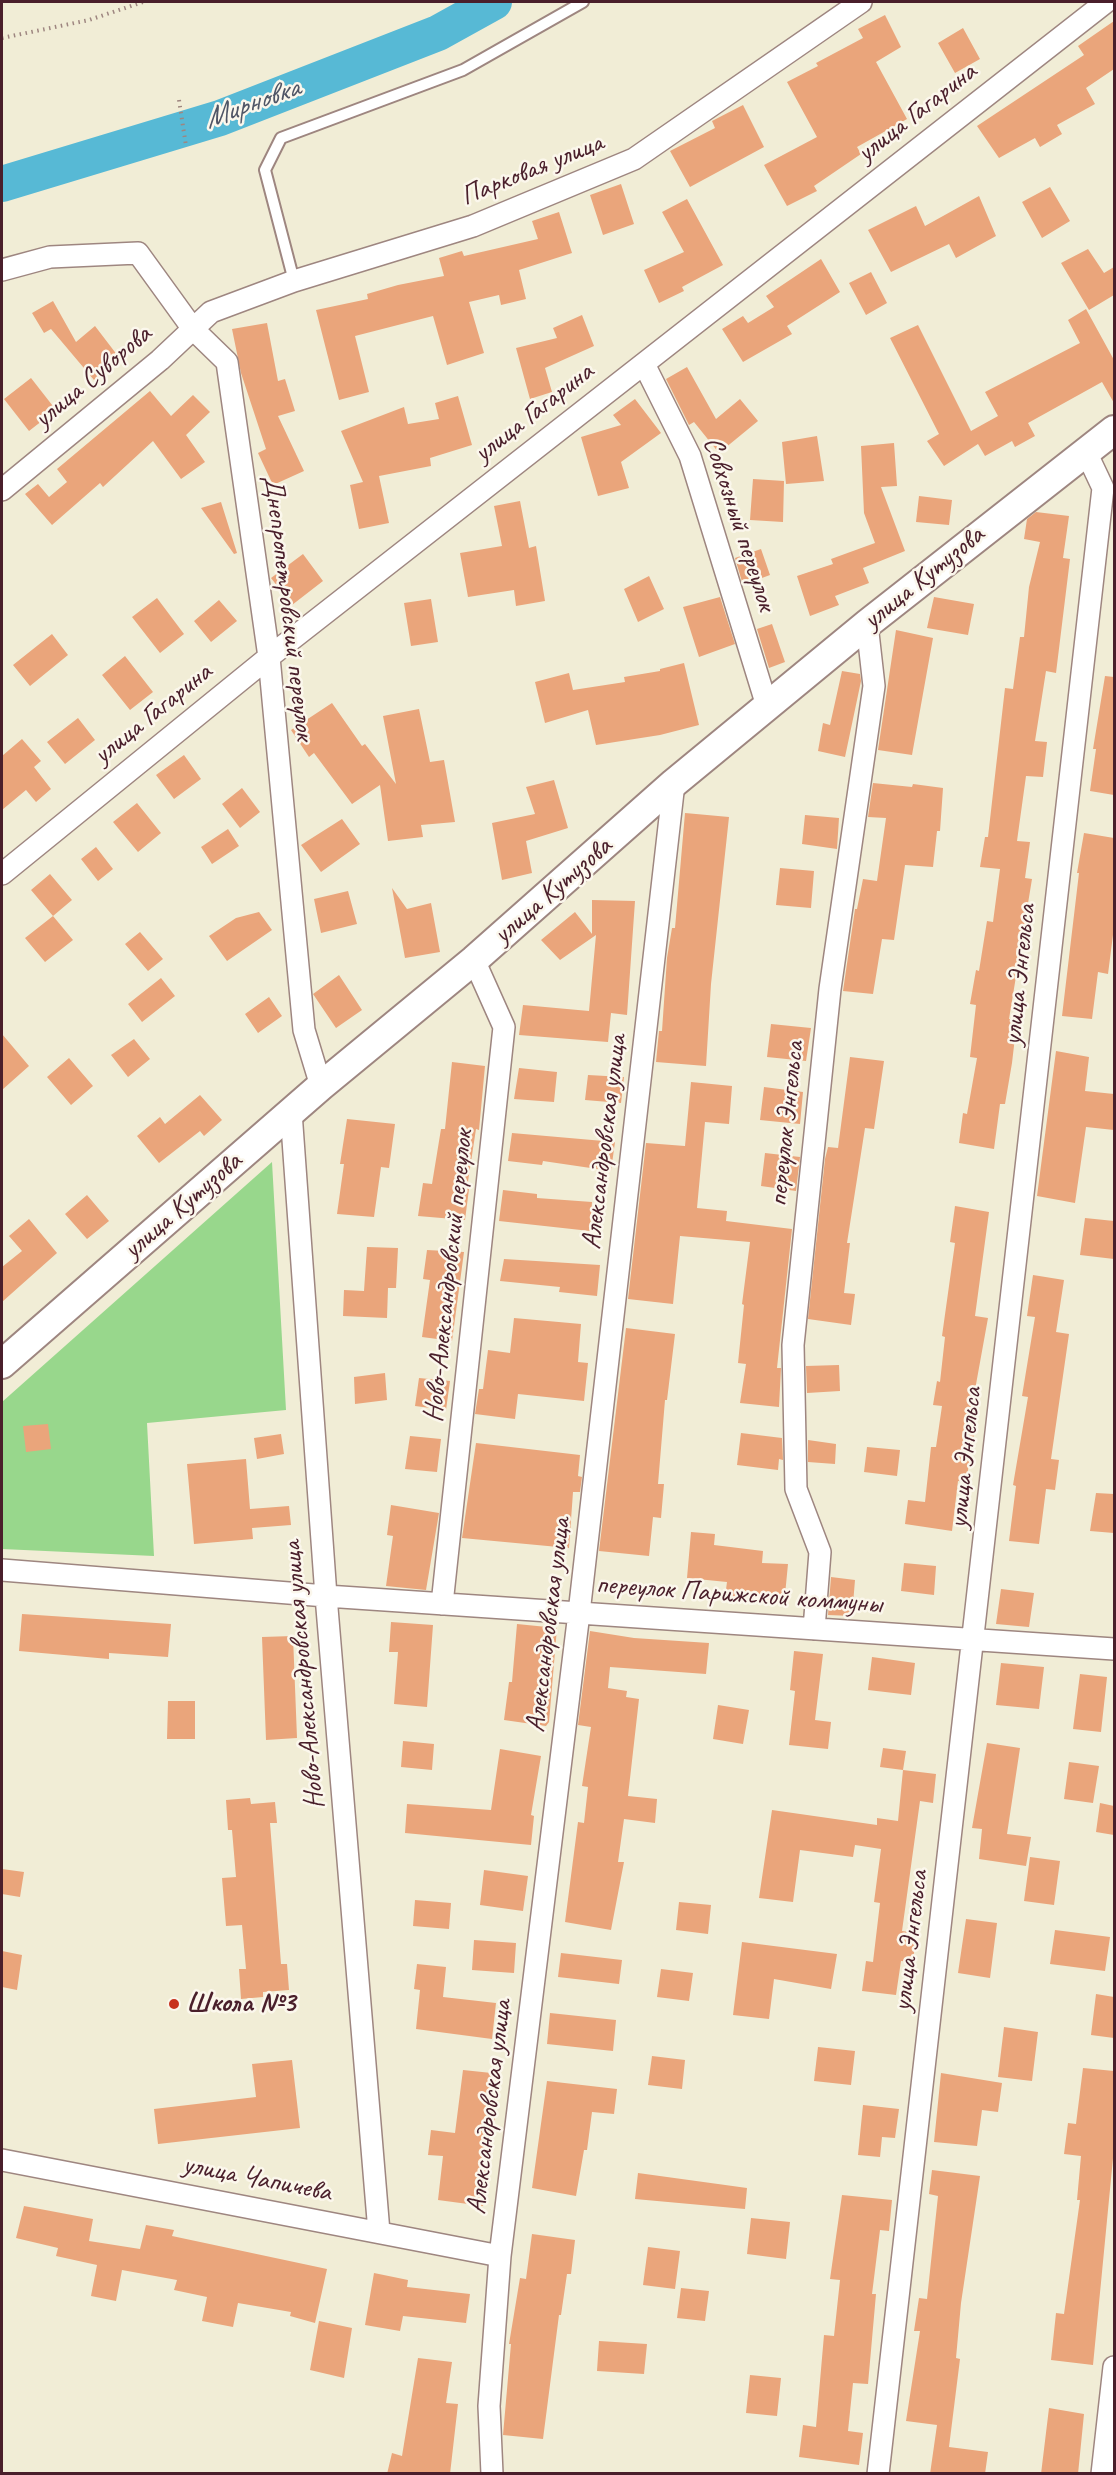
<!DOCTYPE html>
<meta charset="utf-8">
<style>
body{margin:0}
#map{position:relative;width:1116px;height:2475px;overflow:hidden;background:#f1edd6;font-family:Caveat,sans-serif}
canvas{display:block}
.frame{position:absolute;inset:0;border:3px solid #4a1f2b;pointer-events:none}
</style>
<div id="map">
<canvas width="1116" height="2475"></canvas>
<div class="frame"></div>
</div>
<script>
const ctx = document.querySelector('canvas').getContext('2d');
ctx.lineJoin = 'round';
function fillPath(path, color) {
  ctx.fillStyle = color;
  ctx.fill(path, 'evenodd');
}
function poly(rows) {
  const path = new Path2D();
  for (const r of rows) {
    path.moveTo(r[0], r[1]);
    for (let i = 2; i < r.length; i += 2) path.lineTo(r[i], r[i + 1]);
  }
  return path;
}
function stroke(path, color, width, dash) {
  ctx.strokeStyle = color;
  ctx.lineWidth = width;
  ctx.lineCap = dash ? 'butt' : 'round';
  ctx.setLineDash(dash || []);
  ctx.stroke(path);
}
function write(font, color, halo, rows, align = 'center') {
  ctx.font = font + ' Caveat,sans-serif';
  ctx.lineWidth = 5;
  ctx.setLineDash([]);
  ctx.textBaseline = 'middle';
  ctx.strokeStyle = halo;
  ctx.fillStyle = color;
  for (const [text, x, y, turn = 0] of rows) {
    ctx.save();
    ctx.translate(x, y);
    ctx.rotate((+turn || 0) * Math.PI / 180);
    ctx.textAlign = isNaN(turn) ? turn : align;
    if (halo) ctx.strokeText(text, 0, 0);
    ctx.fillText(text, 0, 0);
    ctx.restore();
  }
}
const green = poly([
 [272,1162,286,1410,147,1423,154,1556,2,1549,2,1402]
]);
const river = poly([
 [2,184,220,118,438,33,494,2]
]);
const building = poly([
 [885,15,901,47,876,62,907,119,857,147,861,154,814,186,817,191,787,206,764,165,817,137,787,82,818,66,816,63,863,38,858,29],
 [1114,21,1114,69,1086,88,1095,104,1057,125,1062,134,1040,147,1035,138,999,158,977,126,1084,55,1078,46],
 [963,28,980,59,955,73,938,43],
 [743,105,764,147,690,187,670,151,715,128,712,121],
 [621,184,634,224,603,235,590,195],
 [1050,187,1070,221,1042,238,1022,202],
 [979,196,996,236,956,258,949,244,891,272,868,230,916,206,925,226],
 [687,199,723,265,682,287,684,291,659,303,644,270,684,252,662,212],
 [559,212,572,253,519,270,526,299,501,305,499,295,469,302,484,353,447,365,433,316,355,336,369,392,339,400,316,310,368,299,367,294,398,285,444,276,439,258,462,251,464,256,538,239,532,221],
 [1088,249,1104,273,1114,267,1114,295,1089,310,1061,263],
 [821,259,840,292,787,326,792,334,743,362,722,329,743,316,748,323,774,307,766,296],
 [871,272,887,303,866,315,849,283],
 [53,301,76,342,95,326,121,360,94,380,51,329,44,333,32,313],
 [1086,309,1114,360,1114,403,1102,382,1028,423,1035,436,1015,447,1012,441,985,456,978,444,944,466,927,441,939,434,890,338,918,325,971,431,998,416,985,392,1080,343,1068,320],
 [582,315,594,346,545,368,552,392,530,399,516,348,557,338,553,328],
 [267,323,278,381,285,379,295,411,278,416,304,471,273,485,258,453,266,449,241,373,232,329],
 [687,367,716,419,740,399,758,421,719,453,694,422,689,425,666,379],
 [31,378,56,410,29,431,4,399],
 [150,391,171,416,193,395,210,412,186,435,205,462,181,479,153,441,103,487,100,483,52,525,25,494,38,484,49,497,67,482,57,469],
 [458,396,472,445,430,458,431,466,379,476,389,523,359,529,350,485,363,482,341,431,404,407,408,424,439,419,435,403],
 [635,399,661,433,621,462,629,488,598,496,581,437,621,425,613,415],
 [817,436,824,481,786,484,782,442],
 [894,443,897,486,881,487,905,551,863,568,869,583,835,596,839,605,810,616,797,576,833,564,831,559,875,543,864,513,861,446],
 [753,479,784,481,783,522,750,520],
 [919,496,952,500,949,525,916,522],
 [520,501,529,548,536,546,545,601,516,606,514,590,468,597,460,553,502,546,494,506],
 [221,502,237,553,234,554,201,508],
 [1036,512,1069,516,1063,558,1070,559,1056,673,1046,671,1035,741,1047,742,1043,777,1026,776,1017,841,1030,842,1025,878,1032,879,1009,1019,1017,1020,1012,1063,1005,1104,1000,1104,994,1149,959,1143,963,1113,967,1114,977,1058,970,1057,976,1005,970,1004,976,970,979,971,987,921,993,922,1000,869,980,867,985,837,988,837,1005,688,1013,689,1020,637,1024,637,1029,587,1040,542,1024,539,1027,519],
 [761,549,770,575,743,585,735,558],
 [303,554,323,581,292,605,271,578],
 [649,576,664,609,638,622,624,589],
 [720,597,735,644,699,657,683,607],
 [934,597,974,604,968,635,927,628],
 [157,598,184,634,160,653,132,617],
 [431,599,438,642,411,646,404,603],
 [219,600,237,621,211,642,194,621],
 [772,624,785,662,769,668,757,629],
 [896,630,933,638,912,755,878,750],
 [52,634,68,655,30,686,13,665],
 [125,656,153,692,130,710,102,675],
 [684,663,699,725,660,735,596,745,588,710,545,723,535,682,569,673,573,690,625,682,624,677,660,671,660,669],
 [842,671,860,674,861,681,845,757,818,751,823,723,830,725],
 [1105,676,1114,677,1114,795,1090,791,1096,749,1093,749],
 [332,703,362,746,365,744,396,784,383,716,419,709,430,762,444,760,455,822,421,825,423,837,388,841,380,785,352,804,314,753,309,757,291,730],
 [78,718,95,740,65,764,47,742],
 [22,739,41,761,34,767,51,789,36,802,26,790,2,810,2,756],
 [184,755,201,779,174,799,156,775],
 [554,780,568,828,526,841,532,873,502,880,492,823,535,814,526,787],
 [873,783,912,787,913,784,943,788,940,831,937,831,933,867,905,865,894,940,882,939,873,994,843,991,855,909,857,909,863,879,877,881,886,818,868,817],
 [242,788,260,812,240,828,222,804],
 [137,803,161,833,138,852,113,822],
 [685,813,729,817,711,984,706,1066,656,1062,659,1031,662,1031,667,958,672,928,675,928],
 [805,815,839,818,837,849,802,844],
 [342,819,360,844,321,872,301,845],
 [228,829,239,846,212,864,201,847],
 [1084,833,1114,838,1114,927,1108,974,1098,972,1092,1019,1062,1016,1079,873,1077,873],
 [96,847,113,869,98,881,81,859],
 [780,868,814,871,811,908,776,905],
 [50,874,72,900,53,916,31,890],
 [392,888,407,909,431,903,440,952,405,958],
 [348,891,357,924,321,933,314,899],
 [592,900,635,901,627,1015,611,1013,608,1042,519,1035,523,1005,589,1011,596,935,560,960,541,940,575,912,592,934],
 [259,912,272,930,227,961,209,936,236,918],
 [53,916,73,940,45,962,25,938],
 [140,932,163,959,148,971,125,944],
 [339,975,362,1010,336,1028,313,994],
 [161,978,175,996,142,1022,128,1004],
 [269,997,282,1016,258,1033,245,1014],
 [771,1024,811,1028,806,1061,767,1057],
 [2,1034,29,1066,2,1090],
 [134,1039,150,1059,128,1077,111,1055],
 [1056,1051,1089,1057,1085,1091,1114,1094,1114,1130,1086,1127,1075,1203,1037,1196],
 [850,1057,884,1061,874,1129,865,1128,847,1243,850,1243,844,1293,855,1294,851,1325,808,1319,825,1159,828,1147,838,1148],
 [69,1058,93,1086,71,1105,47,1077],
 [452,1062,485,1066,479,1130,476,1129,467,1188,469,1189,465,1220,418,1216,423,1183,432,1184,441,1129,445,1129],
 [519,1068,557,1072,554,1102,514,1099],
 [588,1075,624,1077,621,1103,585,1100],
 [691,1082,732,1086,729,1124,705,1122,697,1208,727,1211,726,1221,792,1229,777,1368,781,1368,779,1407,740,1403,746,1364,738,1363,744,1305,742,1304,750,1242,680,1236,673,1304,628,1299,646,1143,685,1146],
 [764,1087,803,1092,800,1124,760,1120],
 [200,1095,222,1120,204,1136,200,1131,159,1163,137,1136,160,1117,165,1124],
 [347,1119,395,1124,389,1168,381,1167,374,1217,337,1214,344,1164,340,1164],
 [512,1133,615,1142,611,1171,543,1161,542,1165,508,1161],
 [765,1153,800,1157,796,1191,761,1186],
 [503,1190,537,1194,537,1198,592,1202,590,1231,499,1221],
 [87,1195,109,1221,87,1239,65,1214],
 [955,1206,989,1212,975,1316,988,1318,971,1412,978,1413,973,1440,966,1482,958,1481,952,1531,905,1524,908,1500,925,1502,931,1447,936,1447,942,1406,933,1405,937,1381,940,1382,945,1337,942,1336,955,1243,950,1242],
 [1085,1218,1114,1221,1114,1259,1080,1255],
 [29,1219,57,1253,2,1302,2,1267,22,1251,9,1236],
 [367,1247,398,1248,396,1288,388,1288,387,1318,343,1316,344,1290,364,1291],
 [427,1250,464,1252,452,1341,422,1337,430,1280,423,1279],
 [504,1259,600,1265,597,1296,559,1292,560,1287,500,1281],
 [1033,1275,1064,1280,1056,1332,1069,1334,1051,1459,1059,1460,1055,1490,1046,1489,1039,1544,1009,1541,1016,1486,1013,1485,1028,1397,1022,1396,1035,1317,1027,1316],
 [514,1318,581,1324,578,1362,588,1363,584,1401,518,1394,515,1419,475,1414,479,1389,483,1389,488,1350,510,1353],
 [626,1328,675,1334,667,1400,665,1400,658,1484,664,1484,661,1518,653,1517,649,1556,599,1551],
 [839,1365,840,1391,807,1393,806,1366],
 [385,1373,387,1400,355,1404,354,1377],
 [419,1378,450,1381,446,1410,415,1406],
 [48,1424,51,1449,26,1452,23,1426],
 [741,1433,782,1438,783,1460,779,1459,778,1470,737,1465],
 [281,1434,284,1454,257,1459,254,1438],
 [410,1436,441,1439,437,1472,405,1469],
 [808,1440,836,1444,835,1464,808,1462],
 [476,1443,580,1455,578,1476,582,1477,580,1492,573,1492,569,1548,462,1538],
 [867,1447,900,1450,897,1476,864,1472],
 [246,1459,250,1509,289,1506,291,1525,252,1528,253,1539,194,1544,187,1464],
 [1096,1493,1114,1494,1114,1533,1090,1531],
 [391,1505,439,1513,426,1590,386,1586,393,1536,387,1535],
 [691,1532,715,1534,714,1545,763,1551,762,1563,788,1564,784,1605,725,1597,727,1582,687,1578],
 [904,1563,936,1566,934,1595,901,1591],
 [831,1577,855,1580,852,1616,828,1615],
 [1001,1589,1034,1593,1029,1627,996,1624],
 [22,1614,171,1624,168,1657,109,1653,109,1659,19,1651],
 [391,1622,433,1625,427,1707,394,1704,398,1652,389,1652],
 [517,1624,557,1628,549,1722,546,1726,504,1720,509,1682,512,1682],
 [590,1631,634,1638,709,1643,706,1674,610,1667,608,1688,627,1691,626,1697,639,1699,628,1796,657,1799,655,1823,624,1819,618,1862,624,1862,611,1930,565,1922,578,1822,584,1823,588,1787,582,1786,591,1727,578,1725],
 [293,1636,297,1738,266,1740,262,1637],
 [794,1651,823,1654,815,1720,831,1722,828,1749,789,1745,795,1691,790,1690],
 [872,1657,915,1663,911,1695,868,1690],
 [1001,1663,1044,1667,1039,1709,996,1705],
 [1080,1674,1107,1677,1101,1732,1073,1729],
 [168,1701,195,1701,195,1739,167,1739],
 [718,1705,749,1710,743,1744,713,1739],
 [403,1741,434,1744,432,1770,401,1767],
 [987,1743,1020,1748,1007,1834,1031,1837,1026,1866,979,1859,982,1829,972,1828],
 [883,1748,906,1751,903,1770,880,1767],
 [500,1749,541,1756,531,1815,534,1816,531,1845,405,1833,407,1804,491,1810],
 [1069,1762,1099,1766,1093,1803,1064,1799],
 [903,1770,936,1774,933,1803,920,1801,902,1931,916,1933,913,1962,901,1961,896,1995,862,1991,866,1961,873,1962,880,1903,874,1902,881,1849,855,1845,853,1857,800,1850,793,1902,759,1898,772,1810,877,1825,877,1818,898,1821],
 [250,1798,251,1804,275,1802,277,1823,270,1823,281,1964,287,1964,289,1990,263,1992,263,1997,241,1999,239,1969,246,1969,242,1925,226,1926,222,1878,236,1877,232,1830,228,1830,226,1800],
 [1100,1803,1114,1806,1114,1835,1096,1832],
 [1030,1857,1060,1861,1054,1905,1024,1901],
 [2,1869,24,1872,20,1897,2,1894],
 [484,1870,528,1876,523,1911,480,1905],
 [415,1900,451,1903,449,1929,413,1926],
 [679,1902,711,1905,708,1934,676,1930],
 [966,1919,997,1923,990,1978,958,1973],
 [1055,1930,1110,1937,1105,1971,1050,1964],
 [474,1940,516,1943,514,1973,472,1970],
 [742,1942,837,1954,831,1989,774,1979,769,2019,733,2015],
 [2,1951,22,1955,17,1990,2,1987],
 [561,1953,622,1960,619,1984,558,1977],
 [417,1964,446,1967,443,1997,496,2003,492,2039,416,2029,420,1990,414,1989],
 [661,1969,693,1973,689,2001,657,1997],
 [1096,1994,1114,1997,1114,2038,1091,2035],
 [550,2013,616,2020,613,2051,547,2044],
 [1004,2027,1038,2032,1032,2081,998,2077],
 [818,2047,855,2051,851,2085,814,2081],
 [652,2056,685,2060,682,2089,648,2085],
 [292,2060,300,2128,158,2144,154,2109,256,2097,252,2064],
 [1083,2068,1114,2071,1114,2148,1093,2365,1051,2360,1056,2313,1064,2314,1080,2200,1077,2200,1081,2156,1064,2154,1068,2123,1076,2124],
 [463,2070,501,2074,483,2206,438,2200,443,2156,428,2155,431,2130,455,2133],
 [941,2073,1002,2083,998,2112,982,2110,977,2146,934,2142],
 [547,2081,617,2089,614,2114,592,2112,587,2150,584,2150,576,2196,532,2188],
 [863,2105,899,2109,895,2138,882,2137,880,2157,858,2155],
 [932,2170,980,2176,961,2303,956,2358,960,2359,949,2447,988,2452,985,2474,930,2474,937,2425,906,2421,920,2331,914,2331,919,2298,927,2299,938,2196,929,2194],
 [638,2173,747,2188,745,2209,635,2199],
 [842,2195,892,2200,889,2231,880,2230,872,2294,876,2294,868,2384,853,2383,848,2431,863,2433,859,2465,799,2457,803,2425,816,2427,824,2335,834,2336,840,2280,830,2279],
 [24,2206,93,2219,89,2241,140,2249,146,2225,174,2230,172,2236,327,2269,315,2323,290,2316,291,2312,238,2303,233,2327,202,2321,207,2297,174,2290,177,2280,122,2270,116,2301,91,2296,97,2265,56,2256,58,2248,16,2238],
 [751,2218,790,2222,786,2259,747,2254],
 [532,2234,575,2240,571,2274,567,2274,561,2315,559,2315,543,2439,503,2435,511,2344,509,2344,520,2278,526,2279],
 [648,2247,680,2251,675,2289,643,2285],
 [374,2273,408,2280,407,2287,470,2294,466,2323,403,2316,400,2331,365,2325],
 [681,2288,709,2291,705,2321,677,2318],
 [319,2321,352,2328,344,2378,310,2370],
 [599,2341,647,2344,644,2374,597,2371],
 [418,2358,452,2362,446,2403,458,2404,450,2474,387,2474,392,2453,402,2456],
 [750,2375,781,2378,777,2416,746,2413],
 [1049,2408,1084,2414,1078,2474,1041,2474]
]);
const path = poly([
 [2,38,89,20,143,2],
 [179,100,186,146]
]);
const service = poly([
 [294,281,265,170,281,138,463,70,583,2]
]);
const minor = poly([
 [2,270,50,257,138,253,193,329,227,362,269,657,304,1030,321,1086],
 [644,364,690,456,767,706],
 [2,490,160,360,211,312,294,281,473,226,634,159,861,2],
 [2,874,269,657,1106,2],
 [291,1112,326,1596,379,2232],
 [2,1570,326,1596,1114,1649],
 [442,1604,504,1027,474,960],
 [814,1629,820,1552,796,1489,793,1345,830,989,874,686,867,624],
 [2,2160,500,2256],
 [492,2474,489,2406,500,2256,579,1613,674,783],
 [878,2474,1103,488,1086,452],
 [1102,2474,1114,2367]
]);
const secondary = poly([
 [2,1364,321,1086,474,960,674,783,867,624,1114,430]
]);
const markers = [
 [174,2004,6,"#c8321e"]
];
const streetNames = [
 ["улица Гагарина",917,113,-38],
 ["Парковая улица",532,170,-22],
 ["улица Суворова",93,377,-40],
 ["улица Гагарина",534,413,-38],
 ["Совхозный переулок",739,524,72],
 ["улица Кутузова",924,578,-39],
 ["Днепропетровский переулок",288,608,83],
 ["улица Гагарина",153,714,-39],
 ["улица Кутузова",553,891,-41],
 ["улица Энгельса",1020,975,-84],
 ["переулок Энгельса",787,1124,-84],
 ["Александровская улица",605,1142,-83],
 ["улица Кутузова",183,1206,-41],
 ["Ново-Александровский переулок",449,1276,-84],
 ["улица Энгельса",966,1458,-84],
 ["переулок Парижской коммуны",739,1595,4],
 ["Александровская улица",549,1625,-83],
 ["Ново-Александровская улица",304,1675,-95],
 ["улица Энгельса",911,1941,-83],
 ["Александровская улица",490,2107,-83],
 ["улица Чапичева",257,2179,11]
];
const poiNames = [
 ["Школа №3",186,2004]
];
const waterNames = [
 ["Мирновка",252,104,-20]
];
fillPath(green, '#98d78c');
stroke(river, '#57b9d5', 36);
fillPath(building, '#eaa57b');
stroke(service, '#9e8680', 14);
stroke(minor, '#9e8680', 24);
stroke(secondary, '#9e8680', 32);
stroke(path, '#9e8680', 4, [1.5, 4.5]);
stroke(service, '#fff', 10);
stroke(minor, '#fff', 21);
stroke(secondary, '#fff', 28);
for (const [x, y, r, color] of markers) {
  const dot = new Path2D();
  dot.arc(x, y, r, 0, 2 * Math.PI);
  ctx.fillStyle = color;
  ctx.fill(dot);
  stroke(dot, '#fbf7ec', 2);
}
write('28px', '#4a1f2b', '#fbf7ec', streetNames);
write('bold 28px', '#4a1f2b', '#fbf7ec', poiNames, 'left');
write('italic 30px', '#4f5566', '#fbf7ec', waterNames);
</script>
